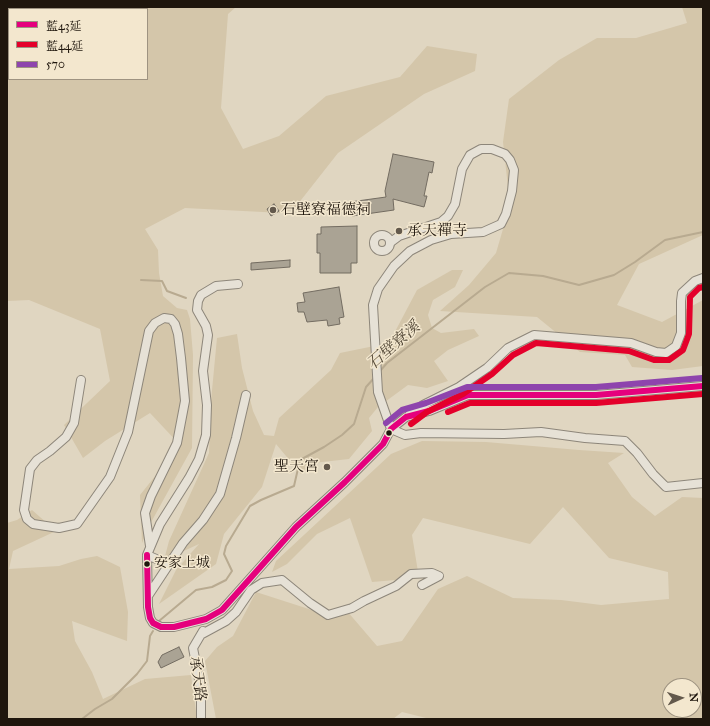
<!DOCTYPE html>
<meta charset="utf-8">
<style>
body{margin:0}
#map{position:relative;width:710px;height:726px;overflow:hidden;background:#e0d6c1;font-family:"IM FELL Great Primer","Noto Serif TC",serif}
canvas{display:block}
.frame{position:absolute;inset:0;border:8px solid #1f160d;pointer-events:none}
.legend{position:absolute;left:8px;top:8px;width:140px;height:72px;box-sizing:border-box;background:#f3e7ce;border:1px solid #9e9381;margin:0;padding:5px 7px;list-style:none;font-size:12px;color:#1f160d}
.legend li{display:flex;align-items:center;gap:8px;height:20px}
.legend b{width:20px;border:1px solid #9e9381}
.north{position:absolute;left:662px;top:678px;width:40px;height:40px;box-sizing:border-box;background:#f3e7ce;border:1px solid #9e9381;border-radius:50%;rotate:87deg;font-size:11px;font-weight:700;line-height:16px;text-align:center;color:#1f160d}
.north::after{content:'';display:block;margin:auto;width:14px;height:18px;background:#63594c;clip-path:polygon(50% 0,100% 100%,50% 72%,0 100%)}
</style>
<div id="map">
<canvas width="710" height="726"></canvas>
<div class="frame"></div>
<ul class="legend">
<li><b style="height:5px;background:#e5007d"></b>藍43延</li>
<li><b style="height:5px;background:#e4002b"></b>藍44延</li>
<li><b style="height:5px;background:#8e44ad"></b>570</li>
</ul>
<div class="north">N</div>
</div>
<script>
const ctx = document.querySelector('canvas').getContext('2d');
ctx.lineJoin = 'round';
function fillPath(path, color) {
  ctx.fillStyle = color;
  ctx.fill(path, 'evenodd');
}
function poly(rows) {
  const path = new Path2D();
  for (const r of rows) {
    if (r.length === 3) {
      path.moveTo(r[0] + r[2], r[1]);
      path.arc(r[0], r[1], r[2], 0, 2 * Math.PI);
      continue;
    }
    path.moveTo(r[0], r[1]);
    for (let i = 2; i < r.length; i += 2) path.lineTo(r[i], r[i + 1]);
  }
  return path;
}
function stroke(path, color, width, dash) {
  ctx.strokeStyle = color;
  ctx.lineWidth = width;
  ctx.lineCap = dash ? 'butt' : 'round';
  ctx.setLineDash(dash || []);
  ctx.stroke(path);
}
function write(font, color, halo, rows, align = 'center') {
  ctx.font = font + ' "IM FELL Great Primer","Noto Serif TC",serif';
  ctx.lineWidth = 3;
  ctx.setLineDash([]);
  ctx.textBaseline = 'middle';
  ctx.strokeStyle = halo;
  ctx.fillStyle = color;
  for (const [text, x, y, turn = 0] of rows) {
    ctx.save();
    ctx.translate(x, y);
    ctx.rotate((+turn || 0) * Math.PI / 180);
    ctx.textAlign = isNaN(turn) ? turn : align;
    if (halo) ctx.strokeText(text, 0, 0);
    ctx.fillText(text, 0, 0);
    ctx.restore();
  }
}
const green = poly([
 [7,7,236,7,228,14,221,108,243,149,279,136,326,96,400,77,427,46,477,54,475,71,424,94,338,153,294,209,282,213,185,208,145,229,158,250,159,273,163,296,177,308,187,310,190,319,193,355,192,448,149,526,142,543,140,495,180,445,150,413,105,441,83,458,64,425,110,381,100,329,29,300,7,301],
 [9,9,147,9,147,79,9,79],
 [682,7,703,7,703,235,639,264,617,305,662,322,703,300,703,366,672,370,632,367,625,355,580,352,537,317,440,311,469,285,496,253,510,205,503,142,509,99,559,60,597,38,636,38,687,23],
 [452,270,463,270,455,287,433,300,428,315,432,328,441,333,474,329,479,336,448,350,434,361,448,381,427,388,408,385,378,407,369,418,372,431,349,459,313,463,301,474,276,444,262,487,224,534,216,564,159,604,176,570,199,544,164,560,169,541,209,453,211,401,217,338,237,334,242,368,253,411,264,435,274,436,279,418,331,370,340,353,389,343,417,290],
 [422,441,486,442,579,450,624,453,608,463,632,497,655,516,682,497,703,498,703,719,430,719,402,712,393,719,216,719,205,661,217,647,233,636,256,592,315,611,347,611,377,646,402,641,438,589,467,576,513,598,561,600,601,605,669,599,668,572,609,558,563,507,530,544,423,518,412,535,419,578,372,582,350,518,317,534,287,564,272,572,276,561,391,454],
 [670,686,694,686,694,710,670,710],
 [32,510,56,531,13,551,9,569,59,566,81,559,97,556,120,567,128,612,127,641,72,621,75,641,92,672,103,699,145,679,191,675,197,719,7,719,7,523,17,520]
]);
const stream = poly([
 [141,280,162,281,167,291,186,298],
 [380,371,387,363,485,287,509,273,543,276,579,285,614,275,635,262,665,240,703,232],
 [159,621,196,590,212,587,226,580,232,571,224,554,226,546,250,506,261,500,294,486,300,460,324,447,342,435,354,424,366,387,375,377],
 [82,719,95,709,112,699,137,674,147,661,150,636,153,631]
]);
const building = poly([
 [393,154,434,162,432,173,429,172,424,196,427,196,424,207,393,199,394,210,352,216,350,202,386,197,385,191,393,154],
 [274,204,279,211,271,216,267,209,274,204],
 [357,226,357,263,351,263,351,273,320,273,320,253,317,253,317,234,321,234,321,227,357,226],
 [290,260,290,267,251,270,251,263,290,260],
 [339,287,344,317,339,318,340,324,328,326,327,320,307,322,304,312,298,312,297,303,305,302,303,293,339,287],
 [179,647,184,657,161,668,158,662,162,655,179,647]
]);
const minor = poly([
 [382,243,8],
 [391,242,399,236,441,222,448,216,455,204,462,169,470,155,481,149,492,149,505,154,510,160,514,170,512,191,506,214,501,224,483,232,451,234,431,240,410,251,394,266,378,289,373,305,378,392,391,429],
 [238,284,216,286,201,295,198,301,197,310,206,326,208,335,203,371,207,405,206,435,199,459,189,478,160,524,147,555,148,607,150,618,153,623,161,627,174,627,206,619,222,610,296,527,345,482,383,444,391,429,406,417,429,411,468,395,596,395,703,386],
 [81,380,74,423,66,437,50,451,37,460,30,469,24,510,27,519,33,524,59,528,77,524,110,477,128,432,149,331,155,323,164,318,171,319,175,324,178,334,181,358,185,401,177,443,151,496,145,513,150,546],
 [410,414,423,405,459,387,487,368,508,348,534,335,631,343,656,352,666,353,676,346,681,333,681,301,682,293,695,281,703,278],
 [391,429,405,435,421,433,504,434,541,432,585,438,625,441,637,453,653,474,666,487,703,483],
 [147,555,168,564],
 [148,596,183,543,203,520,220,494,236,438,246,395],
 [202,634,226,621,236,612,251,590,262,583,282,580,310,603,328,615,352,608,364,601,396,586,411,574,432,573,439,576,422,585],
 [201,719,201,690,193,648,203,631]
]);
const bus1 = poly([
 [147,555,148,607,150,618,153,623,161,627,174,627,206,619,222,610,296,527,345,482,383,444,391,429,406,417,429,411,468,395,596,395,703,386]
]);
const bus2 = poly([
 [448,412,470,403,596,403,703,394],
 [411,424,427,412,463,394,492,374,513,355,536,343,629,351,654,360,669,360,683,350,689,334,690,297,699,288,703,287]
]);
const bus3 = poly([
 [386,423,402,410,426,403,467,387,596,387,702,378]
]);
const markers = [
 [273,210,4,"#63594c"],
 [399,231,4,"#63594c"],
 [389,433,3.5,"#1f160d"],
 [327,467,4,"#63594c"],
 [147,564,3.5,"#1f160d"]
];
const busNames = [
 ["安家上城",154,564]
];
const poiNames = [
 ["石壁寮福德祠",281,210],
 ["承天禪寺",407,231],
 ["聖天宮",319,467,"right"]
];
const streetNames = [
 ["承天路",197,679,83]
];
const waterNames = [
 ["石壁寮溪",394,346,-41]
];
fillPath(green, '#d4c6aa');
stroke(stream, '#b8aa90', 2);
fillPath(building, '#aaa394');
stroke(building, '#736c61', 1);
stroke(minor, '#8d867a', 10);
stroke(minor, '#e6e1d6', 8);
stroke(bus1, '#e5007d', 6);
stroke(bus2, '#e4002b', 6);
stroke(bus3, '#8e44ad', 6);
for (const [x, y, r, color] of markers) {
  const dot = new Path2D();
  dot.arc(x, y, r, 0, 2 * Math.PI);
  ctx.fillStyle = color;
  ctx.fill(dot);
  stroke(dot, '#f3e7ce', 1.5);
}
write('14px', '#1f160d', '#f3e7ce', busNames, 'left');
write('15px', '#1f160d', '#f3e7ce', poiNames, 'left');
write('15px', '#1f160d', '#f3e7ce', streetNames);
write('italic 16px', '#554a39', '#f3e7ce', waterNames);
</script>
